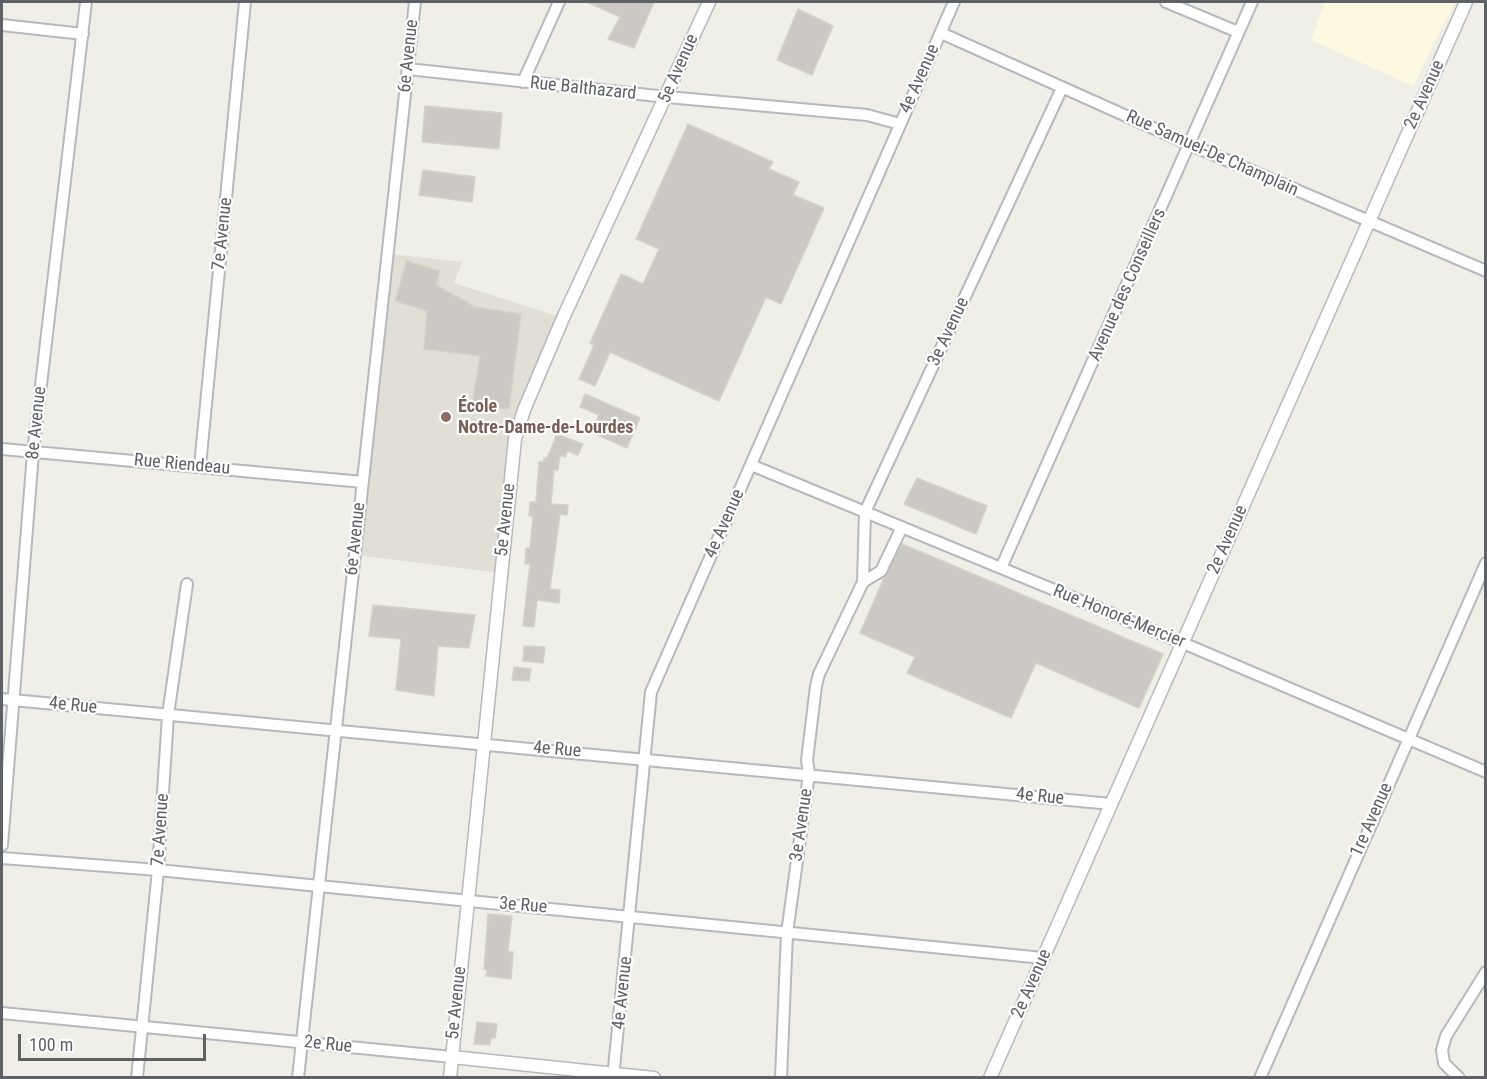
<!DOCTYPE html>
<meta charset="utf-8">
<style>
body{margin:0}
#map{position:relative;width:1487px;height:1079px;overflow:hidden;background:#f0efe7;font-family:"Roboto Condensed",sans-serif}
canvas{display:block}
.frame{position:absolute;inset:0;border:3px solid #5e6166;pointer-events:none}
.scale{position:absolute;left:18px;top:1034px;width:188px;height:27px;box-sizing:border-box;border:3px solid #5e6166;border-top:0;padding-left:8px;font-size:18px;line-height:21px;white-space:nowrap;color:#5e6166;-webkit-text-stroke:4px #fff;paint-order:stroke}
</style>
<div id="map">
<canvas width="1487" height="1079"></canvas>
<div class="frame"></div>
<div class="scale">100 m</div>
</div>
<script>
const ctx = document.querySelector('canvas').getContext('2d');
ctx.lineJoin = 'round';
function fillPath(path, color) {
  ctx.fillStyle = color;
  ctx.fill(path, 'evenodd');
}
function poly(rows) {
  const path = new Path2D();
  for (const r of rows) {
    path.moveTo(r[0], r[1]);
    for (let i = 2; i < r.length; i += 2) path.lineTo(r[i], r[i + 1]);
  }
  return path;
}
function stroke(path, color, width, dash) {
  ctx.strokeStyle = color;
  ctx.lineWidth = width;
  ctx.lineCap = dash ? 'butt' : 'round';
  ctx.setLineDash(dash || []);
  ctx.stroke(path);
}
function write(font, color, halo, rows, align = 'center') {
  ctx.font = font + ' "Roboto Condensed",sans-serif';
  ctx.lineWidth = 4.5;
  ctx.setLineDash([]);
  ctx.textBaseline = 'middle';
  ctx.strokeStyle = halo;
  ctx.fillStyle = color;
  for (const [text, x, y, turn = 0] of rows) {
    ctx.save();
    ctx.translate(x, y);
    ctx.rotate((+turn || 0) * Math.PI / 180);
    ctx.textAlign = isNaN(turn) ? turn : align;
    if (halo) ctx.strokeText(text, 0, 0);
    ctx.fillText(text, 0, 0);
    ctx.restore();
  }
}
const commercial = poly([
 [1325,2,1455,2,1413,86,1311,40]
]);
const education = poly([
 [390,254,462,262,454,283,563,318,524,410,501,573,355,555]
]);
const building = poly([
 [587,2,654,2,634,48,608,39,620,17,587,2],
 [798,9,833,26,812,75,777,60,798,9],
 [425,106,502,113,499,149,422,142,425,106],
 [688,124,773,162,769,169,799,182,793,195,824,208,781,304,766,297,719,401,610,352,595,386,579,379,594,345,590,343,621,274,643,284,659,249,636,239,688,124],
 [423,170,475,177,472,202,419,195,423,170],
 [407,261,440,271,436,285,475,307,521,314,509,409,472,405,480,356,424,349,427,311,395,301,407,261],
 [585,394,640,418,627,448,591,432,599,415,580,407,585,394],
 [557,434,583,444,578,455,568,451,565,457,560,455,558,470,554,470,551,504,568,505,567,515,560,514,550,589,560,590,559,603,537,600,534,627,523,626,530,564,525,564,526,548,530,548,533,516,529,516,530,502,536,502,539,462,543,462,544,458,547,458,557,434],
 [917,478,987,506,976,534,904,504,917,478],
 [902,544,1163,654,1139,708,1036,663,1011,718,907,673,915,657,860,633,884,578,902,544],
 [373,605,475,615,469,648,438,646,434,696,396,690,401,639,369,636,373,605],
 [524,646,545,647,543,663,523,661,524,646],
 [514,667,531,669,529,681,512,680,514,667],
 [488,914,512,916,508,951,513,952,511,979,486,976,487,970,484,969,488,914],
 [477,1022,497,1024,495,1038,491,1038,490,1045,474,1044,477,1022]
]);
const minor = poly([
 [1166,2,1238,32],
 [2,25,83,34],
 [941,33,1191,145,1486,271],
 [408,69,667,97,867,115,900,124],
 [523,82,559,2],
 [2,449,363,482],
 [751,465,1183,643,1486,772],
 [200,466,245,2],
 [1001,568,1252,2],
 [863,582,881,571,902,527],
 [2,699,1111,804],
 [2,845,33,453,86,2],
 [2,858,158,870,1043,958],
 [2,1013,452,1057],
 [137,1078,158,870,168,715,187,584],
 [298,1078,415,2],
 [613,1078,651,692,954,2],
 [781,1078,787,933,809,774,807,760,816,686,819,674,863,582,865,512,1062,88],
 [1260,1078,1486,563],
 [1459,1078,1444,1063,1442,1050,1446,1036,1486,972]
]);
const tertiary = poly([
 [452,1057,654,1078],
 [450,1078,515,439,524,410,563,318,709,2],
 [990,1078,1466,2]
]);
const markers = [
 [446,417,6,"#8d6e63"]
];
const streetNames = [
 ["6e Avenue",409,56,-84],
 ["5e Avenue",679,69,-66],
 ["4e Avenue",920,79,-66],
 ["Rue Balthazard",583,89,6],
 ["2e Avenue",1425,95,-66],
 ["Rue Samuel-De Champlain",1212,154,24],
 ["7e Avenue",223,234,-84],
 ["Avenue des Conseillers",1128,285,-66],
 ["3e Avenue",949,332,-65],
 ["8e Avenue",37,423,-84],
 ["Rue Riendeau",182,465,5],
 ["5e Avenue",506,520,-84],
 ["4e Avenue",725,524,-66],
 ["6e Avenue",356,539,-84],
 ["2e Avenue",1228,540,-66],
 ["Rue Honoré-Mercier",1119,617,22],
 ["4e Rue",73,706,6],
 ["4e Rue",557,750,5],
 ["4e Rue",1040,797,6],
 ["1re Avenue",1372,820,-66],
 ["3e Avenue",802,825,-82],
 ["7e Avenue",161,830,-86],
 ["3e Rue",523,906,5],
 ["2e Avenue",1032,984,-66],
 ["4e Avenue",623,993,-84],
 ["5e Avenue",457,1003,-84],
 ["2e Rue",328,1045,6]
];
const educationNames = [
 ["École",458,407],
 ["Notre-Dame-de-Lourdes",458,428]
];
fillPath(commercial, '#fdf9df');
fillPath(education, '#e0ded5');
fillPath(building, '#ccc9c4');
stroke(building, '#d4d2c5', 1.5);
stroke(minor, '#b7b8bd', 14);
stroke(tertiary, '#b7b8bd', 15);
stroke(minor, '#fff', 10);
stroke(tertiary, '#fff', 12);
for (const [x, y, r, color] of markers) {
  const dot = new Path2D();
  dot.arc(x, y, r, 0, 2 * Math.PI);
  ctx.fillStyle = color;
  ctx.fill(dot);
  stroke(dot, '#fff', 2);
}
write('18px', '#5e6166', '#fff', streetNames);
write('bold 18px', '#785e54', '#fff', educationNames, 'left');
</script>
